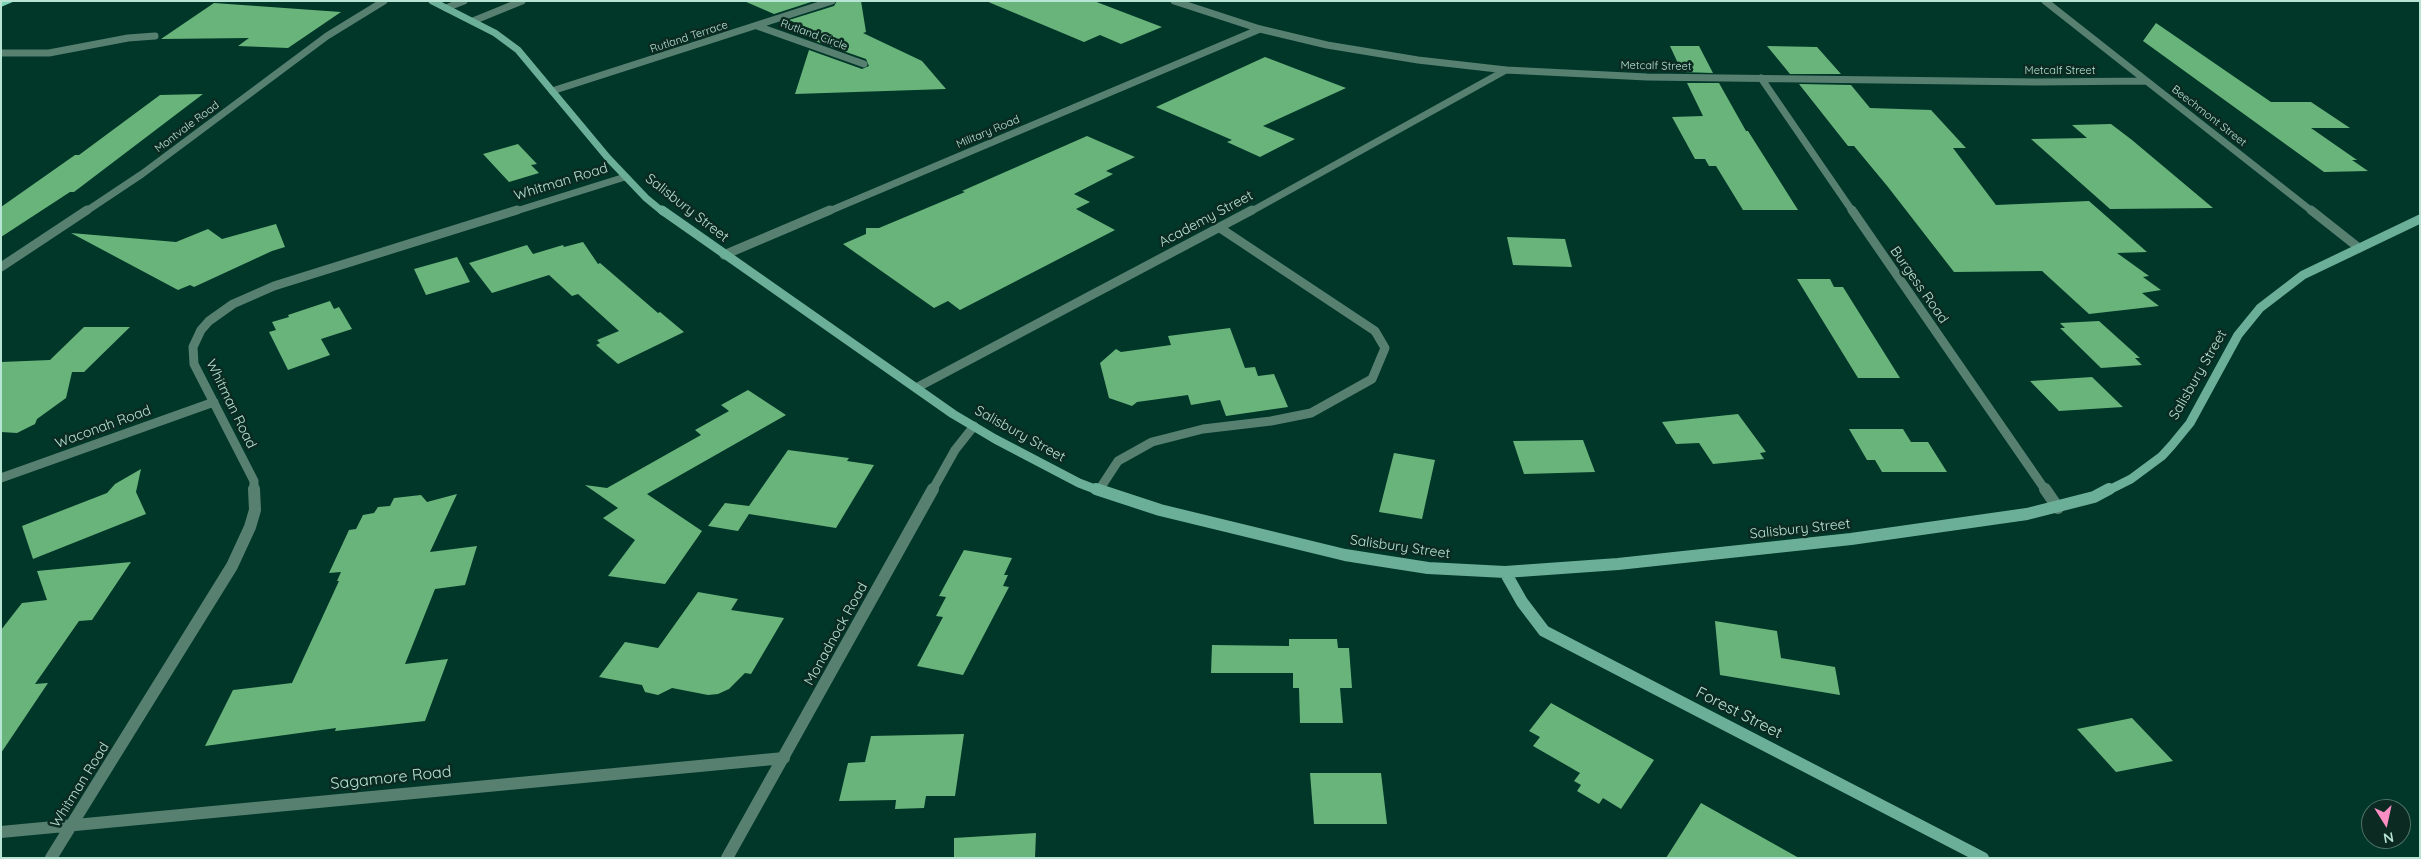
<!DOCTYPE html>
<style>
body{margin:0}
#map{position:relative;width:2421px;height:859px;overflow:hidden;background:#003729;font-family:Quicksand,sans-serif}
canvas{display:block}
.frame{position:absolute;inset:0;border:2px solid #b8e4d3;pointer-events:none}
.north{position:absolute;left:2361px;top:799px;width:50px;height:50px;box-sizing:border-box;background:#0b2a21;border:1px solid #507468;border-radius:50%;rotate:170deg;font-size:14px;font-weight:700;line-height:20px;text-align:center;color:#b8e4d3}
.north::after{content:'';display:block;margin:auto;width:18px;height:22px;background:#fb8fc4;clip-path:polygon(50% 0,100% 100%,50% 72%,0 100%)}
</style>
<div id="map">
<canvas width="2421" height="859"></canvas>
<div class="frame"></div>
<div class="north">N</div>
</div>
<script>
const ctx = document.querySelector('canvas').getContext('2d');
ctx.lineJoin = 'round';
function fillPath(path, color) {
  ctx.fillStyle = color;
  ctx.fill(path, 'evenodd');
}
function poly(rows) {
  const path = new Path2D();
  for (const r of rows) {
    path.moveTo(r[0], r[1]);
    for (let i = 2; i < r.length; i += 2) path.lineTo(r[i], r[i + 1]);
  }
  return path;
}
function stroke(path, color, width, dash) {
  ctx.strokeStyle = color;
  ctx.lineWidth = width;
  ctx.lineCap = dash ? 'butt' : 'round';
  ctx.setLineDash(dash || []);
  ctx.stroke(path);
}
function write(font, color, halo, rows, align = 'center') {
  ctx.font = font + ' Quicksand,sans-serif';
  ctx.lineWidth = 5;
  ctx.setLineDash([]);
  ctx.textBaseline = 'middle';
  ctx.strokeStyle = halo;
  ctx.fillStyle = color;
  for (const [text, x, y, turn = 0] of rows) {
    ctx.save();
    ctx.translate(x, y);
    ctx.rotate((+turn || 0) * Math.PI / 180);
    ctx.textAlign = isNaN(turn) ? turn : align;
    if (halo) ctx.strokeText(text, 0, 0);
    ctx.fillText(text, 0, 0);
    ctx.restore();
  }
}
const building = poly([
 [744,1,814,1,774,14],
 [837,1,861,1,866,32,863,33,922,61,946,89,795,94,809,50,862,69,869,66,866,59,812,40,815,31,789,20,834,6],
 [986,1,1094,1,1162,27,1121,44,1100,35,1084,42],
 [214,3,341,12,288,48,238,46,249,38,161,39],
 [2156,23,2271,102,2311,102,2350,128,2311,128,2357,160,2352,160,2368,171,2324,172,2143,41],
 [1670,46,1699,46,1713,73,1682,72],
 [1767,46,1817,47,1841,74,1790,74],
 [1265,57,1346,88,1263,126,1295,139,1260,157,1227,142,1232,140,1156,107],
 [1687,83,1719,83,1746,131,1748,131,1798,210,1743,210,1716,166,1709,166,1705,159,1695,159,1672,117,1703,116],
 [1799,84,1851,85,1870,108,1931,110,1966,148,1953,148,1996,205,2089,201,2147,252,2117,253,2149,276,2143,277,2161,290,2142,293,2159,306,2089,314,2042,271,1954,272,1888,187,1854,146,1848,146],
 [203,94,74,192,70,192,1,237,1,207,75,155,79,155,160,95],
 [2111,124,2132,140,2213,208,2110,209,2031,139,2087,138,2072,125],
 [1087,136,1135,157,1106,171,1113,174,1074,194,1090,202,1076,209,1115,230,960,310,948,301,934,308,843,244,866,234,866,228,879,228,965,192,962,191],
 [518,144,537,164,531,165,539,173,509,182,483,154],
 [276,224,285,247,272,251,194,287,190,285,178,290,71,233,176,242,208,229,222,239],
 [1507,237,1565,239,1572,267,1513,265],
 [583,242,598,264,600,263,658,313,660,312,684,332,618,364,596,345,600,343,597,340,619,331,578,294,572,296,549,275,492,293,469,263,527,245,533,254,563,245,564,247],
 [457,257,470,282,426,295,414,269],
 [1797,279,1830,279,1834,287,1843,287,1900,378,1858,378],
 [330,301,334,309,339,307,352,329,321,339,330,355,288,370,269,332,276,330,272,322,289,317,288,315],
 [2099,321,2140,358,2135,358,2142,365,2101,368,2060,328,2065,328,2060,323],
 [84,327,130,327,84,372,72,372,66,398,37,419,35,424,17,433,1,432,1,362,50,360],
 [1230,328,1245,368,1255,367,1258,376,1274,374,1288,407,1226,416,1220,400,1191,405,1188,395,1137,402,1132,406,1109,398,1100,363,1116,349,1121,352,1171,345,1168,336],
 [2092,377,2123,407,2059,411,2030,381],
 [748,390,786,415,647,494,702,531,665,584,608,576,635,540,603,518,618,508,585,485,607,488,701,435,695,430,729,411,721,405],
 [1738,414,1766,452,1760,453,1764,459,1713,464,1699,443,1676,444,1662,422],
 [1849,429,1903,429,1911,442,1928,442,1947,472,1882,472,1875,460,1867,460],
 [1583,440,1595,472,1524,474,1513,441],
 [788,450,849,458,847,461,874,465,836,528,749,514,738,531,708,526,725,503,749,506],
 [1394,453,1435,460,1422,519,1379,512],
 [141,469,136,492,146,514,33,559,22,526,107,493,115,484],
 [457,494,430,552,477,546,465,585,435,589,405,664,448,659,425,721,335,731,336,728,205,746,233,690,292,683,339,581,337,581,341,572,329,573,349,530,356,529,363,515,374,513,378,507,390,506,394,498,421,495,427,502],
 [964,550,1012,558,1004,575,1008,575,1003,586,1009,587,963,675,917,666,943,617,936,616,946,597,939,596],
 [131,562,92,620,79,621,35,684,48,683,1,753,1,630,22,603,47,600,37,571],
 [698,592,738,599,731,610,784,618,751,674,745,673,729,689,718,694,708,695,672,688,658,695,645,692,642,685,599,677,625,642,658,648],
 [1715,621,1777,631,1781,658,1835,667,1840,695,1720,675],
 [1289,639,1337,639,1338,648,1349,648,1352,688,1340,688,1343,723,1300,723,1299,688,1293,688,1293,673,1211,673,1212,645,1289,646],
 [1551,703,1654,760,1621,809,1603,798,1599,804,1577,791,1581,785,1574,781,1580,773,1533,746,1540,737,1529,731],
 [2132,718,2173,761,2116,772,2077,729],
 [964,734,955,796,926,796,924,808,895,809,896,800,839,801,848,763,865,762,871,736],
 [1310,773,1381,773,1387,824,1314,824],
 [1701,803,1799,858,1666,858],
 [1036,833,1035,858,954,858,954,838]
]);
const serviceFar1 = poly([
 [1,53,49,53,128,38,155,36]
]);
const service = poly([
 [1099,490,1118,461,1152,442,1203,429,1271,421,1311,413,1372,379,1385,348,1375,331,1220,228]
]);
const minorFar2 = poly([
 [1174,1,1260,29,1327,45,1418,60,1506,70,1647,77,2036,82,2146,81],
 [2045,1,2313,212],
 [446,8,464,1],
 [473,21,522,1],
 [757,26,864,64],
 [1761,78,1853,212],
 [552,91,832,1],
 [85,212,142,174,327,36,384,1],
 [513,212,625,177],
 [827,212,1260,29],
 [1250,212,1506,70]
]);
const minorFar1 = poly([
 [1852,210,2046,491],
 [2311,210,2359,248],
 [724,255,830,210],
 [1,267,87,210],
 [916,388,1252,210],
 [1,478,214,402],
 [254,491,254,481,194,364,193,347,201,330,209,321,233,304,274,286,517,210],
 [932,491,955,450,974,426]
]);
const minor = poly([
 [2045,489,2058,508],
 [1,832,784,758],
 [51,858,232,566,250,527,255,510,254,489],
 [727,858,933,489]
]);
const secondaryFar2 = poly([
 [432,1,495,33,518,50,608,158,646,198,663,212]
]);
const secondaryFar1 = poly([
 [662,210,953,414,995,439,1079,483,1100,491],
 [2107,491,2131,479,2162,456,2172,445,2190,423,2238,335,2260,308,2303,275,2420,219]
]);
const secondary = poly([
 [1096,489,1160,510,1345,555,1428,568,1505,572,1618,564,1851,539,2027,514,2094,497,2109,489],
 [1505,572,1522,602,1544,631,1983,858]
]);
const primary = poly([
 [4,1,15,1,1,7,1,2,4,1]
]);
const farStreetnames = [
 ["Rutland Circle",814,35,20],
 ["Rutland Terrace",689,37,-18],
 ["Metcalf Street",1656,66,1],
 ["Metcalf Street",2060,71],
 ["Beechmont Street",2209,116,38],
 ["Montvale Road",187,127,-37],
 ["Military Road",988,132,-23]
];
const streetNames = [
 ["Whitman Road",561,182,-17],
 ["Salisbury Street",687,208,38],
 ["Academy Street",1206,219,-28],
 ["Burgess Road",1919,285,55],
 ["Salisbury Street",2198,375,-60],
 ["Whitman Road",231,404,64],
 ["Waconah Road",103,427,-20],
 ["Salisbury Street",1020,434,29],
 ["Salisbury Street",1800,529,-6],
 ["Salisbury Street",1400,547,8],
 ["Monadnock Road",836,634,-61],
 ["Whitman Road",80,785,-58]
];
const nearStreetnames = [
 ["Forest Street",1739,713,27],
 ["Sagamore Road",391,778,-6]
];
fillPath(building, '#69b47b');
stroke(serviceFar1, '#578071', 7);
stroke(service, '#578071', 9);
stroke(minorFar2, '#578071', 7);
stroke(minorFar1, '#578071', 9);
stroke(minor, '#578071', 12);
stroke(secondaryFar2, '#6caf98', 7);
stroke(secondaryFar1, '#6caf98', 9);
stroke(secondary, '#6caf98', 12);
fillPath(primary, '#7bd3b5');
write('11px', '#b8e4d3', '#0b2a21', farStreetnames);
write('14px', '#b8e4d3', '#0b2a21', streetNames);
write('16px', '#b8e4d3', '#0b2a21', nearStreetnames);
</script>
